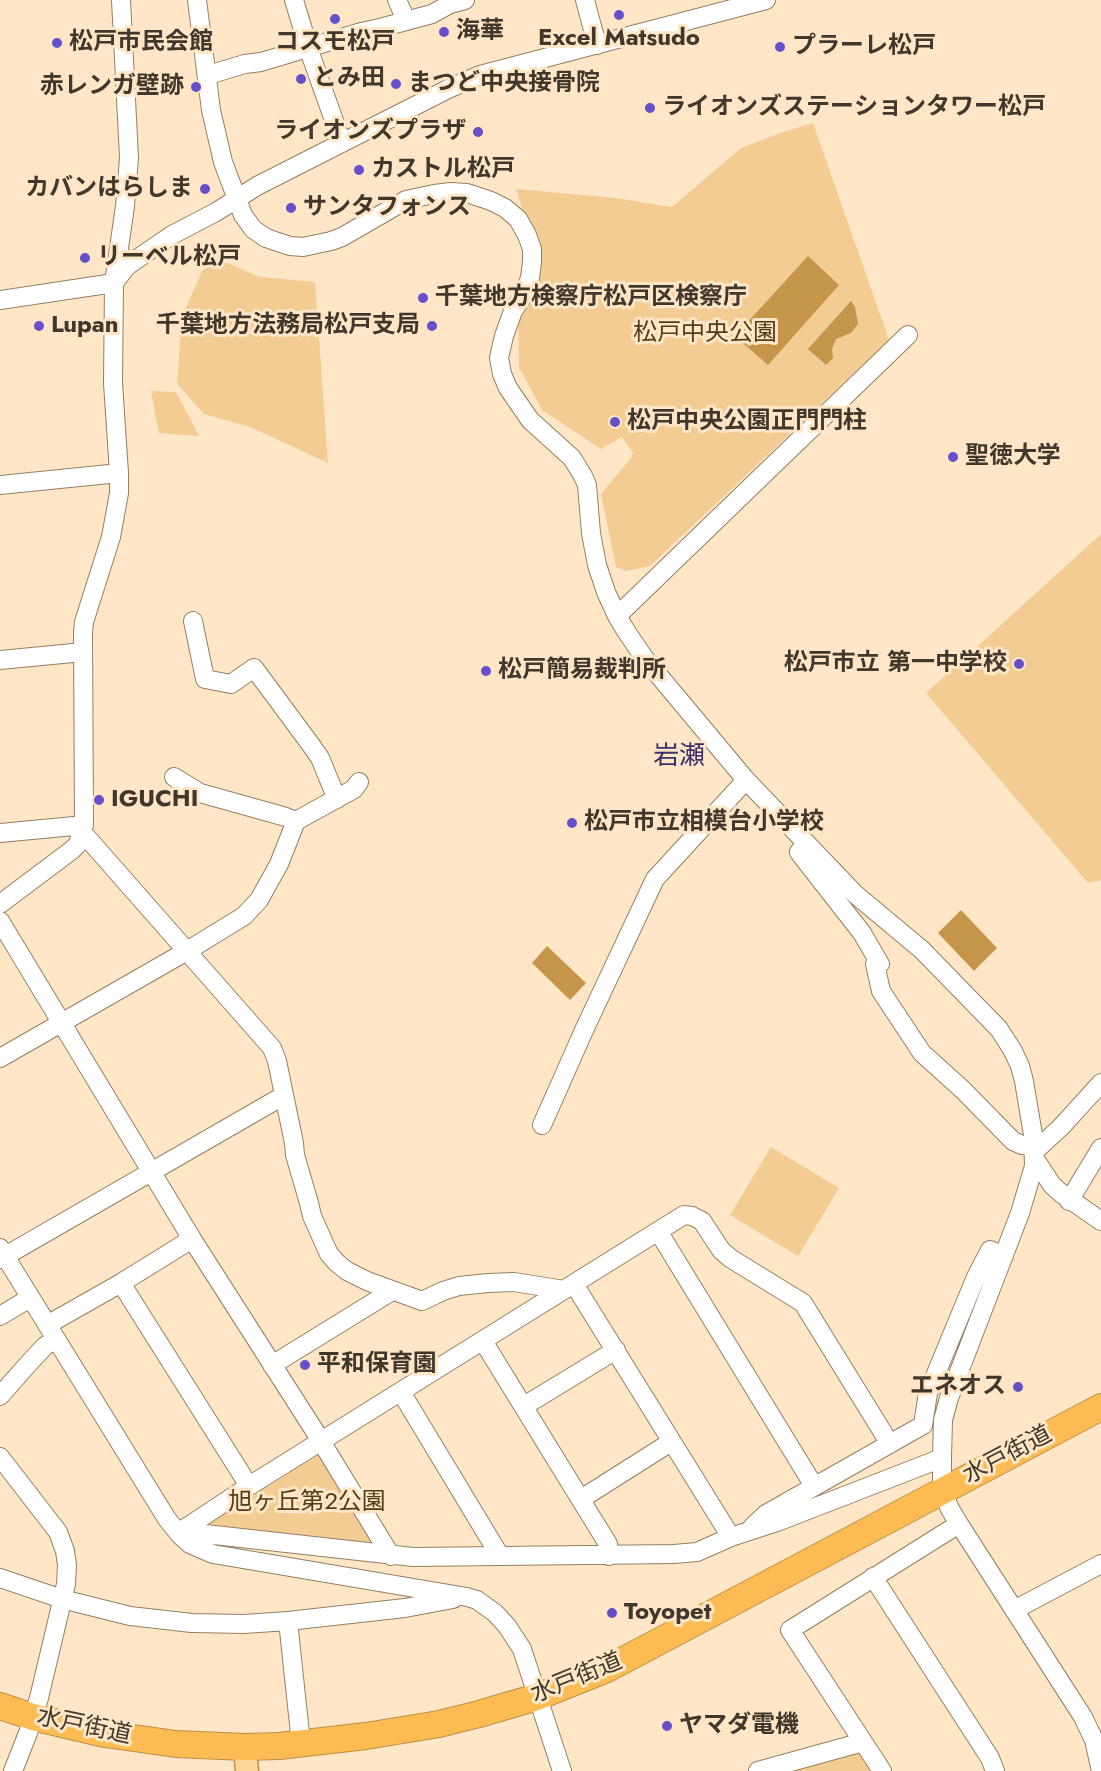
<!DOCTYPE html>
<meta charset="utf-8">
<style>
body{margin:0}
canvas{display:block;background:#fee6c6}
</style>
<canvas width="1101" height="1771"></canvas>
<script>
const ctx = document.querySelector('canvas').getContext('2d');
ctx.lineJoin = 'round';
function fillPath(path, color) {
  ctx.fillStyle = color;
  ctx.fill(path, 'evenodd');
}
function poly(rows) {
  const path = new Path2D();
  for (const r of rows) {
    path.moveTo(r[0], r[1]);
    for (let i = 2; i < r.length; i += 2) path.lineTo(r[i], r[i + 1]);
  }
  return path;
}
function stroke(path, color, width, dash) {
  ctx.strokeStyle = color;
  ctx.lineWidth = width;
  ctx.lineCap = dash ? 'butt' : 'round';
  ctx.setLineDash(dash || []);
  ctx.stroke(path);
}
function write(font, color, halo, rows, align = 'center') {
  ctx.font = font + ' Jost,"Noto Sans JP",sans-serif';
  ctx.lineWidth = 6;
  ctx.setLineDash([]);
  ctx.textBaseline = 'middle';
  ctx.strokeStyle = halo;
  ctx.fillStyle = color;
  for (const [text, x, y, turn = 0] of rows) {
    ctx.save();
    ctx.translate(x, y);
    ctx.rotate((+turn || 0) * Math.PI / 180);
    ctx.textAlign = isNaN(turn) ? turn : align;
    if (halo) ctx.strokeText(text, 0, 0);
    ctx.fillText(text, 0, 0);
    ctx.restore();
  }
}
const green = poly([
 [813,123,889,340,650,566,626,571,616,567,601,494,631,458,633,453,622,437,601,449,542,410,519,367,518,314,537,255,516,189,615,198,672,207,741,148,783,132],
 [216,258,260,277,315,282,328,463,250,427,204,414,177,384,182,317,202,271],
 [151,391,176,392,199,436,159,433],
 [1101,534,1101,880,1088,883,926,693],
 [771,1147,839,1188,798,1256,730,1215],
 [318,1455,376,1547,208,1524],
 [861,1752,872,1771,786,1771]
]);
const water = poly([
 [808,256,839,285,768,365,735,336],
 [851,301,855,307,858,324,851,333,836,339,832,349,833,358,826,365,808,349],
 [961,910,997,948,974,971,938,933],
 [547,946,586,983,570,1000,532,963]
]);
const minor = poly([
 [197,0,211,110,223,162,243,215,253,229,266,238,290,246,303,247,331,241,342,237,406,200,434,194,451,192,467,193,491,201,505,208,518,219,527,235,532,249,532,262,530,278,523,296,513,311,504,336,499,358,502,374,508,388,530,420,572,458,583,476,587,485,591,533,597,565,606,592,617,616,626,631,645,659,746,780,855,894,922,950,999,1029,1013,1051,1020,1066,1024,1081,1033,1135,1034,1166,1020,1213,949,1398,943,1420,942,1458,942,1490,950,1509,959,1524,1083,1717,1094,1740,1101,1771],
 [294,0,310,53,342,143],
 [397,0,406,20],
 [585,0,597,45],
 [208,75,245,64,261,62,361,32,380,28,432,14,450,4,465,0],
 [0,300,114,283,126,267,137,259,172,235,216,212,257,186,448,89,480,75,766,0],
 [0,485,119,473],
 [617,616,908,335],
 [193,621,205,679,231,684,254,668,311,745,320,758,337,799],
 [0,660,83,652],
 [296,821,354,789,359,782],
 [0,833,84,825],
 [83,833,272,1048,277,1061,294,1143,295,1155,309,1203,312,1216,329,1254,337,1263,347,1271,367,1281,422,1301,443,1291,459,1286,488,1283,514,1282,564,1290],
 [806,843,799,852,801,855,862,933,880,964],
 [0,904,72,850,78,844,84,825,83,633,84,622,111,537,119,493,119,473,113,383,114,283,125,206,129,158,121,0],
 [0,921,192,1239,316,1433,391,1556],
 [875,964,881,991,922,1053,963,1090,1013,1141,1022,1145,1034,1144],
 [0,1058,187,951,244,916,259,900,279,864,296,821,286,817,200,793,174,777],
 [542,1125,585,1028,655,879,746,780],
 [1035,1151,1061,1127,1101,1083],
 [1035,1159,1052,1185,1062,1194,1101,1221],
 [1069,1201,1101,1148],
 [658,1231,814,1486],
 [0,1248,167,1519,180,1535,190,1544,213,1554,467,1597,477,1600,495,1613,507,1626,522,1649,562,1771],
 [0,1259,283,1096],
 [121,1283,249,1486],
 [574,1284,731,1537],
 [0,1316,30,1298],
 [47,1325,121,1283,192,1239],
 [483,1341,608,1544,609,1556],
 [272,1365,392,1291],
 [401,1392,500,1556],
 [0,1396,29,1363,45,1346,56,1339],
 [524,1406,616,1350],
 [0,1457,58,1532,65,1551,67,1565,66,1584,39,1698,28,1733,13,1771],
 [581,1499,671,1442],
 [752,1527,766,1514,923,1425,928,1393,976,1277,990,1250,1004,1256],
 [178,1531,413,1557,674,1554,697,1552,731,1537,777,1522,942,1458],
 [181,1531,249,1486,684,1215,692,1216,702,1221,721,1250,730,1258,803,1303,890,1444],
 [873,1577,990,1758,995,1771],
 [0,1578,62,1599,130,1616,192,1623,244,1624,288,1621,405,1608,453,1599],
 [1014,1610,1101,1564],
 [288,1621,301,1743],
 [758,1771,863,1742],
 [882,1771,790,1630,959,1524]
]);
const major = poly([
 [245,1747,247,1771]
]);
const highway = poly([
 [0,1706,33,1717,105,1734,176,1744,245,1747,279,1746,366,1736,439,1724,479,1714,537,1697,607,1669,1101,1407]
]);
const markers = [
 [619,15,6,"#6550c9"],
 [335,19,6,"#6550c9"],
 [444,32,6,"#6550c9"],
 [57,43,6,"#6550c9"],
 [780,47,6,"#6550c9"],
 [301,79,6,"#6550c9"],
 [396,84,6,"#6550c9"],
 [196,87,6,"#6550c9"],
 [650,108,6,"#6550c9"],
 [478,132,6,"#6550c9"],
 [359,170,6,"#6550c9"],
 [205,189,6,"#6550c9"],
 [291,208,6,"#6550c9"],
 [85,258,6,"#6550c9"],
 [423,298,6,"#6550c9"],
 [39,326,6,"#6550c9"],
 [432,326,6,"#6550c9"],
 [615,422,6,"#6550c9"],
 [953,457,6,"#6550c9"],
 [1019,664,6,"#6550c9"],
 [486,671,6,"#6550c9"],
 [99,800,6,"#6550c9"],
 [572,823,6,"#6550c9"],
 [305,1365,6,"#6550c9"],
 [1018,1387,6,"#6550c9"],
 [612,1613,6,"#6550c9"],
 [667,1726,6,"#6550c9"]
];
const poiNames = [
 ["海華",456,32],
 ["Excel Matsudo",619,39,"center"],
 ["松戸市民会館",69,43],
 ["コスモ松戸",335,43,"center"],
 ["プラーレ松戸",792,47],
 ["とみ田",313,79],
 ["まつど中央接骨院",408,84],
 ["赤レンガ壁跡",184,87,"right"],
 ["ライオンズステーションタワー松戸",662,108],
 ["ライオンズプラザ",466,132,"right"],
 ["カストル松戸",371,170],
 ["カバンはらしま",193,189,"right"],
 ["サンタフォンス",303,208],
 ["リーベル松戸",97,258],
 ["千葉地方検察庁松戸区検察庁",435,298],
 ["Lupan",51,326],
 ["千葉地方法務局松戸支局",420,326,"right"],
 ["松戸中央公園正門門柱",627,422],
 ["聖徳大学",965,457],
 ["松戸市立 第一中学校",1007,664,"right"],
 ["松戸簡易裁判所",498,671],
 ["IGUCHI",111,800],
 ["松戸市立相模台小学校",584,823],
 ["平和保育園",317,1365],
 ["エネオス",1006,1387,"right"],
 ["Toyopet",624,1613],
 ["ヤマダ電機",679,1726]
];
const parkNames = [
 ["松戸中央公園",705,334],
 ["旭ヶ丘第2公園",307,1503]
];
const streetNames = [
 ["水戸街道",1008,1456,-28],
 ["水戸街道",577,1679,-22],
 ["水戸街道",84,1727,12]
];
const neighbourhoodNames = [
 ["岩瀬",679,758]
];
fillPath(green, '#f3cc93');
fillPath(water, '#c5954a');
stroke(minor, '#947f61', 20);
stroke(major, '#bb8e45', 25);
stroke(highway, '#bb8e45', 28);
stroke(minor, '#fff', 18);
stroke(major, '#fed798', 22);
stroke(highway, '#fdbc53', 26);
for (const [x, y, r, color] of markers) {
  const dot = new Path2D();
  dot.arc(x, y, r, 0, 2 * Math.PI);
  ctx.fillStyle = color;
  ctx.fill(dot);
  stroke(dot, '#fee6c6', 2);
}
write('bold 24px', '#41382b', '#fee6c6', poiNames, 'left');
write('24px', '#503c1b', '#fee6c6', parkNames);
write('24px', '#41382b', '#fee6c6', streetNames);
write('26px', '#39316c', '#fee6c6', neighbourhoodNames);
</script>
